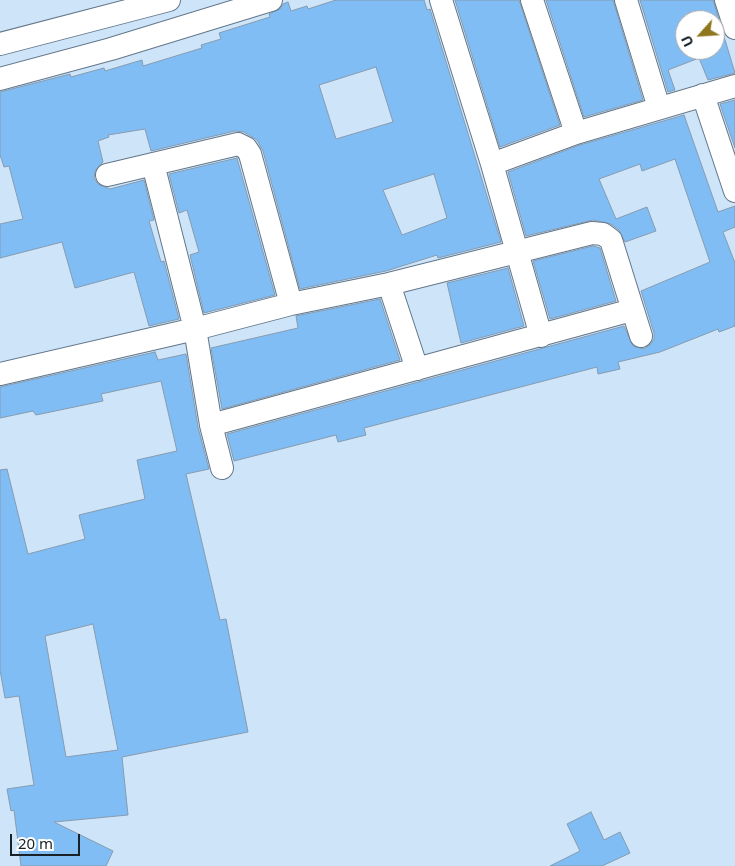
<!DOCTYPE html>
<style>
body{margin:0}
#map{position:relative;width:735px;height:866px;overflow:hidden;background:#cde4f9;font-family:"Noto Sans",sans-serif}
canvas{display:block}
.north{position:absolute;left:675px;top:10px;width:50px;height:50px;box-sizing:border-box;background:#fff;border:1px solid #a3a6a9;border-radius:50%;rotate:244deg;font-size:14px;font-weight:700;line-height:20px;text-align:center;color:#182028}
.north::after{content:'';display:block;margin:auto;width:18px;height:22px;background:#8e771c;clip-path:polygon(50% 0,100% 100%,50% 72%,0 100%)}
.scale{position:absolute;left:10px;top:834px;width:70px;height:22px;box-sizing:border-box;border:2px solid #182028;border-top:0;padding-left:6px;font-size:15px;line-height:18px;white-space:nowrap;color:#182028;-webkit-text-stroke:4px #fff;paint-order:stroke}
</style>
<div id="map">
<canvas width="735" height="866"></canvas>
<div class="north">U</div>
<div class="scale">20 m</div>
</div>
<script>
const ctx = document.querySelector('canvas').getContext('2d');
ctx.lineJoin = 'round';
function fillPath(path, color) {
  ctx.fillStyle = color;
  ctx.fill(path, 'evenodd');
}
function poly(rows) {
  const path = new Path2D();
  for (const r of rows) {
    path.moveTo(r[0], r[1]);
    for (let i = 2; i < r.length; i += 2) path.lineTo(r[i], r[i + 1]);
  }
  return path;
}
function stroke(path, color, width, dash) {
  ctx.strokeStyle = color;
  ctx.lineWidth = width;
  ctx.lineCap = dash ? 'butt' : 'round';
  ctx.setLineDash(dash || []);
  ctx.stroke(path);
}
const building = poly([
 [336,0,424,0,427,10,430,9,501,242,438,258,437,255,386,271,300,289,263,151,257,140,244,132,235,131,151,151,145,129,108,135,109,137,98,141,103,162,95,171,94,178,98,184,110,189,144,180,154,220,149,221,161,262,164,261,179,319,149,326,134,272,75,288,62,242,0,258,0,224,23,219,9,166,4,167,0,155,0,92,70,74,71,77,104,68,105,71,142,60,143,66,202,48,201,45,221,39,219,33,270,17,269,14,280,9,283,4,288,2,291,11,307,6,308,9,336,0],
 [376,67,393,122,336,139,319,85,376,67],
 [434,174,447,218,402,235,383,190,434,174],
 [455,0,519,0,560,125,500,147,455,0],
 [546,0,613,0,643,100,584,117,546,0],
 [640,0,713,0,735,73,708,80,699,58,668,70,675,90,668,92,640,0],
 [685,20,715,20,715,50,685,50,685,20],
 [735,100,735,148,720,104,735,100],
 [684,115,718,212,735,206,735,227,723,232,735,263,735,326,719,332,718,329,660,352,618,362,620,369,598,374,597,367,364,428,366,435,338,442,336,435,234,461,227,434,624,326,633,346,644,349,650,345,654,339,654,333,641,291,710,262,675,159,642,171,640,164,599,179,616,219,647,207,656,231,625,242,619,230,611,224,593,220,526,236,508,172,580,145,684,115],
 [237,158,275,295,204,313,190,255,199,252,187,210,179,213,169,174,237,158],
 [593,246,600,248,616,301,550,319,533,261,593,246],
 [508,268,524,326,461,343,447,283,508,268],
 [380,299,400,360,222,409,211,348,298,328,296,316,380,299],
 [155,352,158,360,186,354,198,427,209,469,186,474,220,620,226,619,248,732,122,757,128,815,54,822,113,851,106,866,21,866,14,810,11,811,7,789,34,785,19,696,5,698,0,670,0,470,7,469,28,554,85,539,79,515,145,499,137,460,177,451,161,381,101,394,103,401,36,415,33,411,0,418,0,387,155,352],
 [93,624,118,750,66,757,45,636,93,624],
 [591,812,604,840,620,832,630,853,602,866,550,866,580,851,567,824,591,812]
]);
const minor = poly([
 [441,0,492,164,541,336],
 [532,0,576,133],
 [626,0,659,108],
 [726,0,735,28],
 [0,44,169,0],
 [0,79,111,49,271,0],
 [703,95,735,191],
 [153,164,195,329,211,425,222,468],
 [492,164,576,133,735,86],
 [107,175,238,144,246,148,250,154,291,304],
 [389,284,417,369],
 [0,374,195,329,291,304,389,284,592,233,603,234,611,240,641,336],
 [211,425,632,310]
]);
fillPath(building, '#80bdf5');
stroke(building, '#869baf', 1);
stroke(minor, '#63778a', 24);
stroke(minor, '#fff', 22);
</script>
